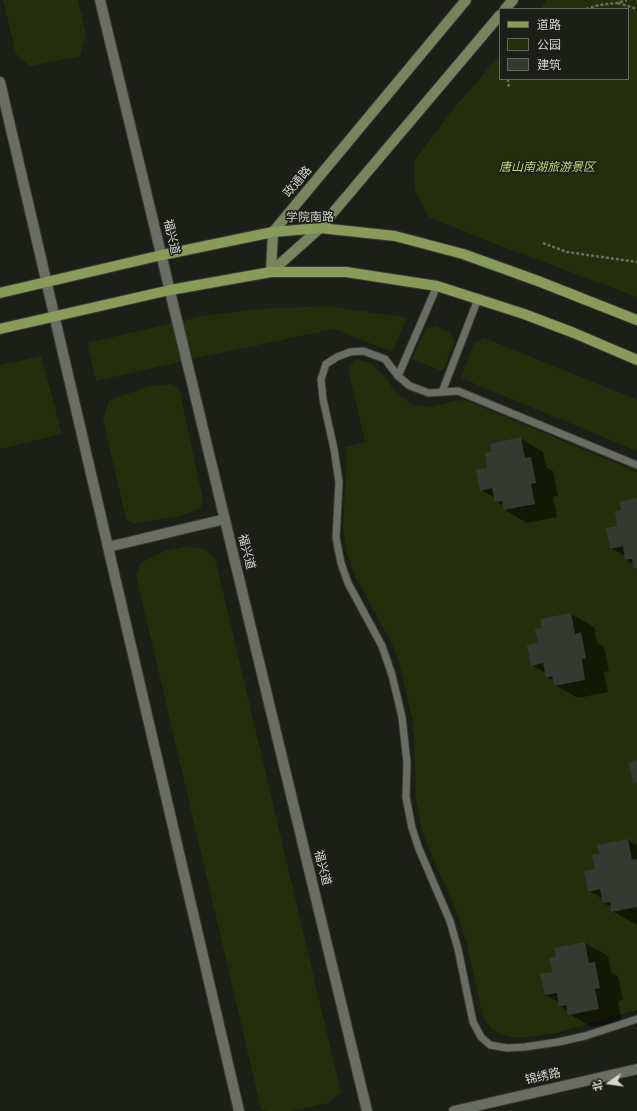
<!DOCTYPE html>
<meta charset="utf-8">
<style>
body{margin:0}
#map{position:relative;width:637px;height:1111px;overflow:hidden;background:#1c1f17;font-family:"Times New Roman","Noto Sans SC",serif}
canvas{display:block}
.legend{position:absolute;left:499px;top:8px;width:130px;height:72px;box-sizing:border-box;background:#1c1f17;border:1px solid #656861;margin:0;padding:5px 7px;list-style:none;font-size:12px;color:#d3d5d0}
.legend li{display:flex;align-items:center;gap:8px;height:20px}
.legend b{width:20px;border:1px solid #656861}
.north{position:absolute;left:589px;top:1063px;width:40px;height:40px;-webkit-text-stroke:3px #1c1f17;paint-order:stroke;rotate:257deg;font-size:11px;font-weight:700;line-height:16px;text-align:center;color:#d3d5d0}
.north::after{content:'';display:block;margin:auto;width:14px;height:18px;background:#d3d5d0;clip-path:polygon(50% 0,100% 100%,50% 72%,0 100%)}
</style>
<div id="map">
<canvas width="637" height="1111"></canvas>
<ul class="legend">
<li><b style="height:5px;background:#889b59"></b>道路</li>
<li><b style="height:11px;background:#242e0a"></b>公园</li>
<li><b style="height:11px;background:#363931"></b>建筑</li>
</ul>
<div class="north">北</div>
</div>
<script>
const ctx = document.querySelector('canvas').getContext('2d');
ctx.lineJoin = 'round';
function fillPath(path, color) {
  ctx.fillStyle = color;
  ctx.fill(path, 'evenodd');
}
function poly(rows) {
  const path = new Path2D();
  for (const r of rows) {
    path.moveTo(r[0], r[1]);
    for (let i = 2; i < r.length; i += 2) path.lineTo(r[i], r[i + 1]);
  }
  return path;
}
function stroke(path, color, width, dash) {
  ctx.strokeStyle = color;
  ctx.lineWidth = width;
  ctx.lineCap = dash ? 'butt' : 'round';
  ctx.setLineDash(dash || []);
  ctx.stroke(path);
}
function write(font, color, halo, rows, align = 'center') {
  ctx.font = font + ' "Times New Roman","Noto Sans SC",serif';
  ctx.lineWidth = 3;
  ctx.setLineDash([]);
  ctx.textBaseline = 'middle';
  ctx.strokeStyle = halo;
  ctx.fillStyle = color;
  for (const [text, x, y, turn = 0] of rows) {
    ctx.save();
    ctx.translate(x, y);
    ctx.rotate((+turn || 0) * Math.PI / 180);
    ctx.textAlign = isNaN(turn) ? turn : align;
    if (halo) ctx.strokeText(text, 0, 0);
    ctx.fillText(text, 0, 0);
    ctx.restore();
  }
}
const green = poly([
 [3,0,78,0,86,34,80,56,30,66,16,54],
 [547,0,637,0,637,297,488,241,429,217,415,189,414,161,456,106,500,55,500,79,628,79,628,9,540,9],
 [330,306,407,318,392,352,334,329,210,355,96,381,87,343,199,317,254,309],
 [436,326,451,333,454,343,443,371,412,359,426,329],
 [485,338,637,400,637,451,461,378,474,343],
 [41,356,62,434,0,449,0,365],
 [357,359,372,364,383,374,397,394,414,405,432,407,453,401,465,400,637,472,637,1010,556,1033,528,1037,509,1037,492,1030,483,1017,466,940,456,910,434,861,422,831,416,799,413,722,399,662,392,644,356,578,347,554,343,528,347,455,345,447,365,442,348,368],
 [172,384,179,388,203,499,200,509,180,516,133,524,126,519,103,419,109,400,150,386],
 [186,546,205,549,215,558,341,1093,328,1103,292,1111,267,1111,261,1109,136,575,141,562,165,551]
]);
const shadow = poly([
 [520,438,543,452,546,467,553,471,558,496,553,497,557,517,527,523,505,510,504,506,496,501,495,498,481,490,488,468,492,453],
 [637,499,637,569,635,568,633,564,626,560,625,556,611,548,623,511],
 [571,614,594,627,597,643,604,647,609,671,604,672,608,692,578,698,555,685,554,681,547,677,546,673,532,665,539,644,543,628,541,620],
 [628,840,637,845,637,924,635,924,612,911,612,907,603,903,603,899,589,891,596,870,600,854,598,846],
 [585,943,608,956,611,972,618,976,623,1000,618,1001,622,1022,592,1027,569,1014,568,1011,560,1006,560,1003,545,995,553,973,557,958]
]);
const building = poly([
 [521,437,525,458,531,457,536,483,531,484,535,504,504,510,502,501,495,502,492,488,480,491,476,470,487,468,485,453,491,452,490,444],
 [637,498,637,568,634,569,632,559,625,560,623,546,610,549,606,528,617,526,615,512,621,510,620,502],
 [571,613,575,634,581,632,586,658,582,659,585,680,554,686,552,676,546,678,543,663,531,666,527,645,538,643,535,629,542,628,540,619],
 [637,760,637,782,633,783,629,762],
 [628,839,632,860,637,859,637,907,611,912,610,902,603,903,600,889,588,892,584,871,595,869,592,855,599,854,597,845],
 [585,942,589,963,595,962,600,988,595,989,599,1009,568,1015,566,1005,559,1007,557,993,545,995,540,974,552,972,549,958,556,957,554,948]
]);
const path = poly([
 [618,3,637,9],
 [586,9,599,5,617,3,627,0],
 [508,79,509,88],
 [543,243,567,252,637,262]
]);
const service = poly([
 [398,376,437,286],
 [442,392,478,299],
 [637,465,458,391,429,393,410,386,398,376,385,359,363,351,350,352,337,357,326,364,321,379,323,399,334,449,339,482,336,538,341,563,348,583,382,646,392,675,402,717,407,763,406,797,412,828,419,849,450,921,458,949,473,1022,481,1037,490,1045,507,1048,525,1047,558,1042,585,1036,637,1019]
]);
const tertiary = poly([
 [100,0,367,1111],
 [0,82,239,1111],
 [108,547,225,519],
 [454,1111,637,1069]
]);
const secondary = poly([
 [505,9,513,0],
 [271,272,320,228,500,15],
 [271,272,273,232,466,0]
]);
const primary = poly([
 [0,293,162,255,273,232,320,228,395,236,463,254,538,281,637,320],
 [0,329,170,290,271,272,346,272,437,286,524,314,574,333,637,360]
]);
const parkNames = [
 ["唐山南湖旅游景区",547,168]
];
const streetNames = [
 ["政通路",298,182,-50],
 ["学院南路",310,218,-1],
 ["福兴道",171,237,77],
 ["福兴道",246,552,76],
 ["福兴道",322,868,76],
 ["锦绣路",543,1077,-13]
];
fillPath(green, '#242e0a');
fillPath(shadow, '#0007');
fillPath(building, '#363931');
stroke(service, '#383a35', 9);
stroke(tertiary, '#383a35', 12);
stroke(secondary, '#383a35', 12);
stroke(primary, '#383a35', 12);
stroke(path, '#6b6e67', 2.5, [3, 2]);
stroke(service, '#6a6d64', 7);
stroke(tertiary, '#6a6d64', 10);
stroke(secondary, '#79845f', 10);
stroke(primary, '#889b59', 10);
write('italic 12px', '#bbdb71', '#1c1f17', parkNames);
write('12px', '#d3d5d0', '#1c1f17', streetNames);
</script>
